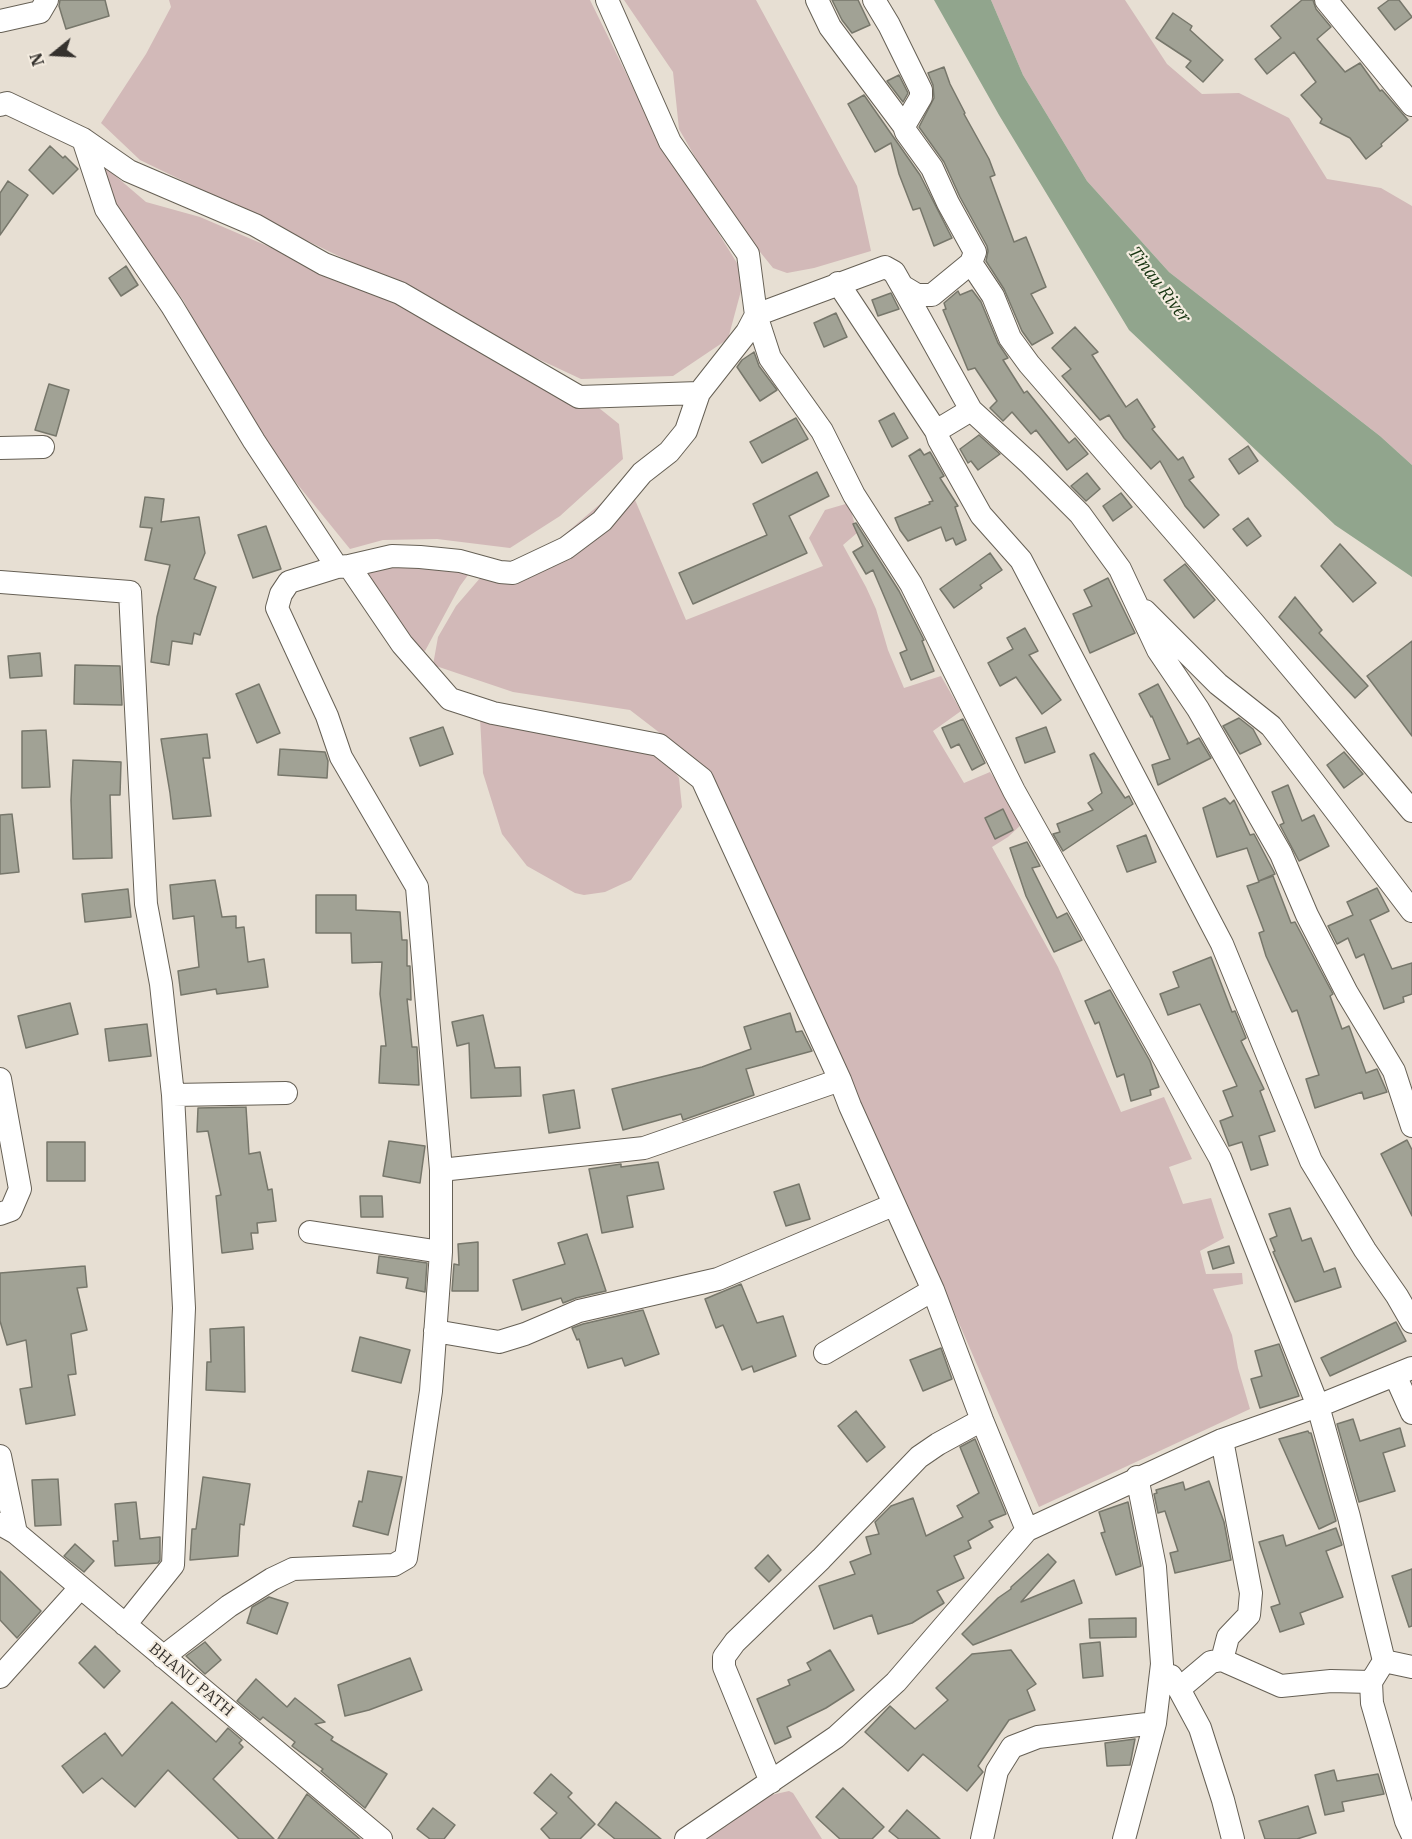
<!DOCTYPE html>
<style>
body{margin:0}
#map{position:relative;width:1412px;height:1839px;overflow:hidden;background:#e7dfd3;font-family:"IBM Plex Serif",serif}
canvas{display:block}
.north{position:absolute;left:24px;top:24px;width:60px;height:60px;-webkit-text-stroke:4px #f4ece0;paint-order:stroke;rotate:252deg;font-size:16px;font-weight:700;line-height:24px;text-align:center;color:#35322e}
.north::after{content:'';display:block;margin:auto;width:21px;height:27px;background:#35322e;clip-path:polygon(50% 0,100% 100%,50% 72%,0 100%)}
</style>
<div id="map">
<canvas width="1412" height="1839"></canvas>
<div class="north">N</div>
</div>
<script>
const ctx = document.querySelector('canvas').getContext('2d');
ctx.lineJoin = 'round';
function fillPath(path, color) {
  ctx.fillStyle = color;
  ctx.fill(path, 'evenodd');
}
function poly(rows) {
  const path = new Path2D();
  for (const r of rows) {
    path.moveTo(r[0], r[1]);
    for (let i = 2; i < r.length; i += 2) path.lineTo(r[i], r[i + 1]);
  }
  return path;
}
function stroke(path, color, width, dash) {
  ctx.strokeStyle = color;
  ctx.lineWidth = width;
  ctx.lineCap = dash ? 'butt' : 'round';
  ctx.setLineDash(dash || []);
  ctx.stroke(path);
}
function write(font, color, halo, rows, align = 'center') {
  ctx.font = font + ' "IBM Plex Serif",serif';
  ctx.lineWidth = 4.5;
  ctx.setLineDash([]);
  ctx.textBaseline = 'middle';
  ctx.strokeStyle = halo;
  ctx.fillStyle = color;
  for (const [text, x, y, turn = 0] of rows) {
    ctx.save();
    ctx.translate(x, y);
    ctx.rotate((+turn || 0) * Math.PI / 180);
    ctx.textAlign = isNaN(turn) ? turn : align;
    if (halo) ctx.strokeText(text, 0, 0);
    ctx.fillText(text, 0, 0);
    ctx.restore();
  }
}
const green = poly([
 [169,0,590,0,651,124,745,276,728,339,673,376,581,379,534,357,444,307,140,160,101,123,146,54,171,7],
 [624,0,756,0,857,186,871,251,814,268,787,273,773,268,723,206,679,129,673,72],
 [991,0,1125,0,1167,64,1202,94,1239,93,1289,118,1327,179,1381,188,1412,206,1412,465,1380,436,1169,272,1087,181,1023,75],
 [105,167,146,202,200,217,379,294,569,384,619,424,623,459,560,516,510,548,437,539,383,540,350,549,272,453,232,389,183,300,140,243,102,182],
 [627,481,686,620,823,566,809,538,825,510,849,503,857,533,843,545,866,587,876,609,888,650,904,688,941,676,961,711,933,731,964,783,990,772,1024,822,1008,837,992,847,1058,967,1121,1112,1164,1097,1192,1159,1169,1167,1183,1204,1211,1198,1224,1238,1200,1251,1206,1274,1242,1273,1243,1284,1213,1289,1232,1335,1238,1368,1250,1409,1039,1507,911,1213,740,844,712,773,630,710,513,692,433,665,438,637,456,606,487,570,551,546],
 [410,545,479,560,460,586,425,651,412,647,377,587,354,558],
 [480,718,664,756,679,778,682,807,631,880,605,892,584,895,575,893,527,866,502,834,483,773],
 [789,1791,793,1793,822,1839,702,1839,753,1799]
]);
const water = poly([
 [934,0,991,0,1023,75,1087,181,1169,272,1380,436,1412,465,1412,577,1335,525,1129,330,999,115]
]);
const building = poly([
 [60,0,105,0,109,16,66,29,59,6,60,0],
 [832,0,858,0,870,25,852,33,842,20,832,0],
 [1302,0,1313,0,1316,9,1331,27,1317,39,1345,72,1360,63,1380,91,1382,90,1408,120,1381,144,1382,146,1366,159,1350,138,1320,123,1322,119,1301,95,1316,82,1294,52,1267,74,1255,59,1281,38,1271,26,1302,0],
 [1389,0,1399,0,1412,17,1395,30,1378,8,1389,0],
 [1173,13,1192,26,1190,30,1223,60,1203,82,1186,67,1191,61,1156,38,1173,13],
 [944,67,950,84,965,113,964,114,989,159,995,175,990,177,1014,242,1026,237,1046,287,1031,294,1053,333,1032,345,1022,331,1004,289,986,261,988,251,987,246,960,197,944,162,919,127,934,98,933,85,928,73,944,67],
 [899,75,908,93,903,102,887,81,899,75],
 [864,95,920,175,952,238,934,246,920,208,913,210,899,174,891,143,875,152,848,104,864,95],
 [50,146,63,158,65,156,78,169,53,194,29,170,50,146],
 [8,181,28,195,0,235,0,193,8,181],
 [126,266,138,285,121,296,109,278,126,266],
 [972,290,981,302,998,343,1008,358,1003,360,1024,393,1027,391,1069,443,1075,438,1088,454,1067,470,1036,430,1031,434,1012,412,1003,421,990,408,997,401,975,368,968,370,943,310,946,309,944,303,958,291,960,295,972,290],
 [891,293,899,309,878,316,872,300,891,293],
 [836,313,847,337,824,347,814,323,836,313],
 [1075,327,1098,352,1092,355,1126,407,1137,399,1155,427,1152,429,1178,460,1183,457,1194,477,1189,480,1219,515,1204,528,1185,506,1160,461,1151,469,1124,438,1109,415,1100,420,1062,376,1071,369,1052,348,1075,327],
 [754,352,759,366,777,390,760,401,737,367,742,360,754,352],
 [49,384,69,390,56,436,35,430,49,384],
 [894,413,908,438,892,447,879,421,894,413],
 [796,418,808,439,762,463,750,442,796,418],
 [979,435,1000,454,978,470,971,461,968,463,960,449,979,435],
 [1248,446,1258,461,1239,474,1229,459,1248,446],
 [920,449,924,455,930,452,944,476,940,478,958,506,955,507,966,540,956,545,953,538,946,541,941,527,908,541,900,530,895,518,930,504,929,502,933,501,909,456,920,449],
 [817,472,829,496,789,516,807,553,693,604,679,573,767,535,753,504,817,472],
 [1087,473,1100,489,1086,501,1071,486,1087,473],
 [1121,493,1132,507,1113,521,1103,506,1121,493],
 [145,497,164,499,161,522,199,517,205,553,194,579,216,587,200,635,194,633,192,644,172,641,169,665,151,662,157,617,170,565,145,560,152,528,140,527,145,497],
 [1248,518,1261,536,1247,546,1233,529,1248,518],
 [856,523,899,591,924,640,922,641,934,671,911,680,900,653,907,650,873,570,866,574,853,552,863,546,853,524,856,523],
 [266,526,281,569,253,578,238,535,266,526],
 [1340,544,1376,583,1353,602,1321,566,1340,544],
 [990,553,1002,570,980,585,982,588,954,608,940,589,990,553],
 [1185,564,1215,600,1194,618,1164,580,1185,564],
 [1108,578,1135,633,1090,653,1073,614,1092,606,1084,590,1108,578],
 [1295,597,1322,630,1319,633,1368,686,1355,698,1279,617,1295,597],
 [1025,628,1038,651,1029,655,1061,700,1042,714,1016,677,1000,686,988,663,1013,649,1007,638,1025,628],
 [1412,641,1412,736,1367,676,1412,641],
 [40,653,42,676,10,678,8,656,40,653],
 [75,665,120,666,122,705,74,704,75,665],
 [259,684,280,733,257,743,236,694,259,684],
 [1158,684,1188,742,1187,744,1199,738,1211,758,1158,785,1152,765,1170,759,1152,716,1151,717,1139,694,1158,684],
 [1239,718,1253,729,1261,744,1240,754,1223,726,1239,718],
 [963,719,985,763,972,770,959,744,951,748,942,728,963,719],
 [443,727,453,754,420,766,410,738,443,727],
 [1046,727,1055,752,1025,763,1016,738,1046,727],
 [46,730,50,787,22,788,22,731,46,730],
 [207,734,210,758,203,758,211,816,173,819,170,793,161,739,207,734],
 [280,749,325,752,328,761,327,778,278,775,280,749],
 [1344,752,1363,774,1344,788,1327,765,1344,752],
 [1094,753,1125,798,1129,796,1133,804,1063,851,1053,834,1060,832,1057,824,1093,810,1088,803,1102,793,1090,755,1094,753],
 [73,760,121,762,120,795,110,795,112,858,73,859,71,800,73,760],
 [1288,785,1302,821,1314,815,1329,846,1299,861,1280,825,1284,823,1272,792,1288,785],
 [1225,798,1230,804,1234,800,1250,835,1254,834,1275,874,1259,881,1273,876,1291,923,1295,922,1333,994,1330,996,1342,1029,1349,1026,1366,1073,1377,1069,1387,1092,1364,1099,1362,1092,1315,1108,1306,1079,1319,1075,1297,1010,1292,1012,1266,956,1259,933,1264,931,1247,886,1259,882,1247,848,1217,857,1203,808,1225,798],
 [1003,809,1013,830,995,839,985,818,1003,809],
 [12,814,19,872,0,874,0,815,12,814],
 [1146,835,1156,862,1127,872,1117,846,1146,835],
 [1027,842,1040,866,1032,868,1057,918,1067,913,1082,940,1054,952,1026,896,1010,848,1027,842],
 [215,880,222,917,236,916,236,928,244,927,248,962,264,959,268,987,217,994,216,989,181,995,178,971,199,967,194,916,173,919,170,885,215,880],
 [1377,888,1389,911,1370,920,1392,969,1412,963,1412,994,1403,997,1404,1002,1384,1009,1364,954,1356,958,1348,938,1337,944,1328,926,1353,915,1347,902,1377,888],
 [128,889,131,917,85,922,82,894,128,889],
 [316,895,356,895,356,910,400,912,402,940,407,940,407,966,410,966,411,1000,407,999,412,1047,417,1047,419,1085,379,1083,381,1046,386,1046,380,994,382,962,352,963,351,933,316,933,316,895],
 [1211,957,1232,1012,1235,1011,1246,1038,1241,1041,1264,1089,1260,1091,1275,1131,1259,1136,1268,1165,1251,1170,1242,1142,1229,1146,1220,1121,1233,1116,1223,1091,1237,1086,1200,1004,1168,1015,1160,994,1179,987,1173,972,1211,957],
 [1110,990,1150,1061,1159,1087,1150,1090,1151,1095,1131,1101,1124,1074,1117,1077,1099,1022,1095,1024,1085,1001,1110,990],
 [70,1003,78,1034,26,1048,18,1016,70,1003],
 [790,1013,796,1032,802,1031,812,1051,746,1069,754,1095,683,1120,681,1114,623,1130,612,1089,702,1067,751,1049,744,1027,790,1013],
 [483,1015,495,1068,520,1067,521,1096,471,1098,469,1043,457,1046,452,1022,483,1015],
 [147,1024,151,1056,109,1061,105,1029,147,1024],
 [574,1090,580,1128,549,1133,543,1095,574,1090],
 [246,1107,249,1154,260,1152,268,1190,272,1189,276,1221,257,1223,258,1233,251,1233,253,1249,222,1253,216,1196,221,1195,208,1131,197,1132,198,1108,246,1107],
 [1407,1140,1412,1150,1412,1216,1381,1154,1407,1140],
 [389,1141,425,1146,420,1183,383,1176,389,1141],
 [47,1142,85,1142,85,1181,47,1181,47,1142],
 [658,1162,664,1189,627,1196,633,1227,602,1233,589,1169,621,1164,621,1167,658,1162],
 [799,1184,810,1219,786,1226,774,1192,799,1184],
 [360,1196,382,1196,383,1217,361,1217,360,1196],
 [1290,1208,1302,1241,1311,1238,1324,1272,1335,1268,1341,1287,1295,1302,1273,1252,1275,1251,1270,1239,1277,1236,1269,1214,1290,1208],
 [587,1234,606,1291,576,1298,563,1303,561,1298,522,1310,513,1280,565,1264,558,1243,587,1234],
 [478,1242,478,1291,452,1291,454,1264,459,1265,458,1244,478,1242],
 [1229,1246,1234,1263,1213,1269,1208,1252,1229,1246],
 [379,1256,427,1263,425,1292,406,1288,408,1278,377,1273,379,1256],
 [85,1266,87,1287,77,1288,87,1330,71,1334,76,1374,68,1375,75,1415,26,1424,20,1389,32,1387,26,1340,7,1345,0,1321,0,1273,85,1266],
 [741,1284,757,1323,783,1316,796,1356,754,1372,752,1366,742,1370,723,1325,716,1328,705,1299,741,1284],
 [643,1310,659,1354,625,1366,622,1358,588,1368,579,1339,577,1340,572,1328,583,1324,643,1310],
 [1396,1322,1406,1341,1330,1376,1321,1358,1396,1322],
 [244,1327,245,1392,206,1390,207,1362,211,1362,210,1329,244,1327],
 [360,1337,410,1350,401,1383,352,1371,360,1337],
 [1279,1344,1299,1396,1260,1408,1251,1379,1262,1376,1255,1351,1279,1344],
 [941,1348,952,1379,923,1391,910,1360,941,1348],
 [856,1411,885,1447,867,1462,838,1426,856,1411],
 [1353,1419,1360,1441,1400,1428,1405,1446,1383,1453,1395,1491,1359,1502,1337,1424,1353,1419],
 [1308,1431,1309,1433,1311,1433,1336,1521,1319,1529,1279,1439,1308,1431],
 [975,1439,1006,1514,989,1521,993,1527,968,1541,971,1548,954,1556,964,1578,937,1591,944,1603,912,1623,878,1634,872,1615,834,1629,819,1586,855,1574,850,1562,871,1554,866,1537,879,1534,875,1522,891,1506,913,1498,926,1536,963,1517,957,1506,979,1493,960,1447,975,1439],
 [368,1471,402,1477,388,1535,353,1526,359,1501,362,1502,368,1471],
 [203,1477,250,1484,244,1525,240,1524,238,1556,190,1560,192,1529,196,1529,203,1477],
 [58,1479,61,1525,35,1526,32,1480,58,1479],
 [1209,1481,1224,1522,1231,1560,1175,1573,1170,1553,1178,1551,1165,1511,1158,1513,1154,1494,1157,1493,1156,1490,1183,1482,1185,1490,1209,1481],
 [136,1502,140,1539,160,1537,160,1560,158,1563,115,1566,113,1541,118,1541,115,1504,136,1502],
 [1128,1502,1141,1566,1116,1575,1101,1533,1105,1532,1099,1512,1128,1502],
 [1336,1528,1342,1545,1326,1551,1343,1597,1300,1613,1304,1624,1280,1632,1271,1607,1280,1604,1259,1542,1283,1535,1286,1546,1336,1528],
 [75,1544,94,1561,84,1572,64,1556,75,1544],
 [1048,1554,1056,1562,1021,1602,1074,1580,1082,1603,973,1645,962,1634,998,1598,1011,1589,1011,1587,1048,1554],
 [768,1555,781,1570,769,1582,755,1568,768,1555],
 [1412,1569,1412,1626,1409,1627,1392,1576,1412,1569],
 [0,1571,41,1611,17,1638,0,1620,0,1571],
 [269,1597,288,1603,277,1634,247,1623,252,1607,269,1597],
 [1136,1618,1136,1637,1090,1638,1089,1619,1136,1618],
 [205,1642,221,1660,205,1674,186,1656,205,1642],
 [1100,1642,1103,1676,1083,1678,1080,1644,1100,1642],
 [95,1646,120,1671,104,1688,79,1663,95,1646],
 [830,1650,854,1690,826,1708,787,1727,791,1737,775,1744,757,1699,790,1685,788,1680,811,1670,807,1663,830,1650],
 [1011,1650,1036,1684,1027,1690,1035,1710,1009,1720,978,1766,983,1772,967,1791,923,1754,908,1771,865,1732,890,1706,915,1729,948,1700,936,1688,972,1654,1011,1650],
 [410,1658,422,1690,369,1710,345,1716,338,1685,410,1658],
 [256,1679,287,1707,295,1698,325,1722,315,1724,333,1737,331,1740,387,1774,365,1808,321,1771,323,1769,292,1746,295,1742,263,1717,260,1720,237,1701,256,1679],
 [172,1702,216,1742,228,1728,242,1740,239,1743,243,1747,213,1779,274,1839,239,1839,168,1770,135,1807,102,1778,83,1793,62,1766,105,1733,122,1756,172,1702],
 [1135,1739,1130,1765,1107,1766,1105,1743,1135,1739],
 [1334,1770,1337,1781,1378,1774,1384,1794,1342,1802,1344,1811,1325,1815,1315,1775,1334,1770],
 [551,1774,572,1793,568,1797,595,1824,580,1839,550,1839,541,1829,557,1813,534,1793,551,1774],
 [843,1788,884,1827,872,1839,840,1839,816,1817,843,1788],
 [307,1794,360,1839,278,1839,307,1794],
 [616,1802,661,1839,615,1839,598,1825,616,1802],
 [1308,1806,1316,1833,1297,1839,1265,1839,1259,1821,1308,1806],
 [433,1808,455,1825,444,1839,430,1839,417,1829,433,1808],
 [907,1810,940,1839,899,1839,889,1831,907,1810]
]);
const minor = poly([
 [607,0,670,142,748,254,756,315,770,358,822,431,854,495,911,584,1014,791,1220,1158,1318,1406,1349,1517,1384,1661,1371,1682,1372,1703,1406,1821,1412,1834],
 [817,0,830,27,904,126],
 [1326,0,1412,105],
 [0,21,40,12,47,0],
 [0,105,7,103,83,139,129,171,255,225,324,264,400,293,579,397,699,393,747,332,756,315,885,267,894,272,902,286,917,295,932,295,971,263,975,252,948,203,932,168,906,132,904,126,921,97,921,90,889,25,874,0],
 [83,139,106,209,172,306,254,441,337,567,289,582,281,594,277,608,327,716,341,757,417,887,441,1170,441,1252,431,1391,406,1558,394,1565,293,1569,272,1579,229,1606,163,1657],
 [971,263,993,296,1010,338,1029,364,1252,621,1412,811],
 [838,283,936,431],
 [902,286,971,410],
 [0,448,43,447],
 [349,566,392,556,420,557,460,561,500,572,513,573,566,548,602,521,642,473,669,452,686,431,699,393],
 [337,567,349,566,402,644,450,699,493,713,659,745,702,779,840,1080,850,1106,933,1290,982,1420,1027,1530],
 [0,582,130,592,146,904,161,984,173,1095,184,1308,173,1565,125,1625],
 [1145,611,1218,684,1271,726,1412,911],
 [0,1079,20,1189,11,1210,0,1214],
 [173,1095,286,1093],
 [1412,1126,1394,1071,1347,993,1307,915,1281,854,1198,709,1158,650,1120,569,1080,514,1030,464,971,410,936,431,939,440,981,515,1021,560,1222,944,1311,1161,1365,1250,1397,1296,1412,1322],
 [441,1170,644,1148,840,1080],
 [310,1232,441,1252],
 [435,1331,499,1342,525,1334,579,1311,718,1279,893,1205],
 [825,1353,933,1290],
 [1395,1375,1412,1413],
 [1222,1440,1251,1593,1249,1615,1228,1637,1222,1660],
 [0,1456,16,1533],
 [0,1524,16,1533,381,1839],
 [1384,1661,1412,1667],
 [1171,1676,1179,1689,1200,1728,1223,1800,1233,1839],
 [0,1677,80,1588],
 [1179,1689,1211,1662,1222,1660,1281,1686,1331,1681,1371,1682],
 [771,1782,724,1667,724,1657,735,1642,821,1559,919,1457,938,1444,982,1420],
 [686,1839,836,1737,896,1682,1027,1530,1222,1440,1318,1406,1412,1368],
 [982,1839,997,1771,1012,1747,1038,1737,1155,1723],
 [1124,1839,1155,1723,1162,1664,1155,1567,1137,1477]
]);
const streetNames = [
 ["BHANU PATH",191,1680,40]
];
const waterNames = [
 ["Tinau River",1159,285,53]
];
fillPath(green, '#d2b9b8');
fillPath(water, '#91a58d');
fillPath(building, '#a1a295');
stroke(building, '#77776b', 1.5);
stroke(minor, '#666055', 24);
stroke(minor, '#fff', 22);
write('16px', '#35322e', '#f4ece0', streetNames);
write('italic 18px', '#163410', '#f4ece0', waterNames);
</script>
